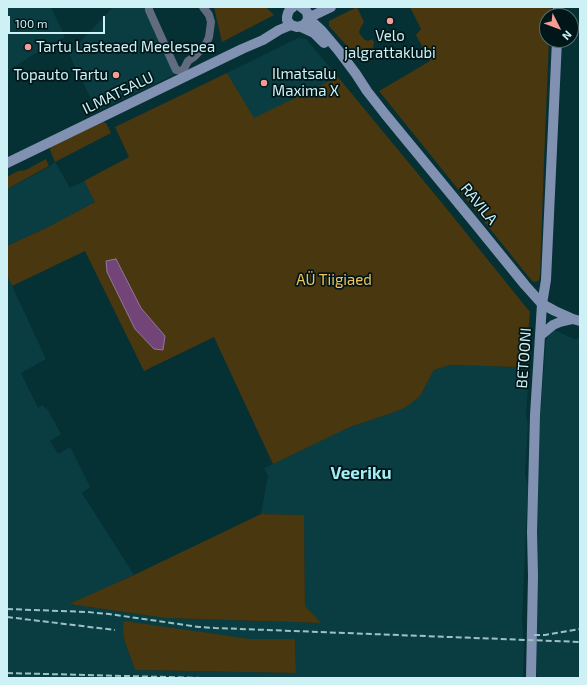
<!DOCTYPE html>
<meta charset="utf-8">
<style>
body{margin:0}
#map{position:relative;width:587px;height:685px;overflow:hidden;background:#053034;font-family:"Exo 2",sans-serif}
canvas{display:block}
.frame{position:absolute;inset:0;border:8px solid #cdf1f4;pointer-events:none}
.north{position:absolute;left:539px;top:8px;width:40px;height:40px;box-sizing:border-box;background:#011618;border:1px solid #536e70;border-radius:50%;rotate:132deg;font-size:11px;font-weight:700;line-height:16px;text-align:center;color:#cdf1f4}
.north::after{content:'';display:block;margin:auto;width:14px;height:18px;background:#f59c96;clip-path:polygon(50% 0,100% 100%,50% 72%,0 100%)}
.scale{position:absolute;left:8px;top:16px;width:97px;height:18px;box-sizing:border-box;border:2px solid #cdf1f4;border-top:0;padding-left:5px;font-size:12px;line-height:14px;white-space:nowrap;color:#cdf1f4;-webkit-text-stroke:3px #011618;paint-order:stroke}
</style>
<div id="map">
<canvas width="587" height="685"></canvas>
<div class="frame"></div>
<div class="north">N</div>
<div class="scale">100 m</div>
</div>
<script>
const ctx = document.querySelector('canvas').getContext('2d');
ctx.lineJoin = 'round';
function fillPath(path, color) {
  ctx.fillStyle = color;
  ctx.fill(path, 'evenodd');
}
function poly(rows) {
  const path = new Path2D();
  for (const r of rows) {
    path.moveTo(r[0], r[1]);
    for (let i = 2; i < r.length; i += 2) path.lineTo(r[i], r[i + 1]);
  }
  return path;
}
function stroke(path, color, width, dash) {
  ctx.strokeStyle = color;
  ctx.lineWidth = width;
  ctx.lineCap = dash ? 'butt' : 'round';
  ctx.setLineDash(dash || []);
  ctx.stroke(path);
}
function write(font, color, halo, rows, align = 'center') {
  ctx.font = font + ' "Exo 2",sans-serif';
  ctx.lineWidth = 3.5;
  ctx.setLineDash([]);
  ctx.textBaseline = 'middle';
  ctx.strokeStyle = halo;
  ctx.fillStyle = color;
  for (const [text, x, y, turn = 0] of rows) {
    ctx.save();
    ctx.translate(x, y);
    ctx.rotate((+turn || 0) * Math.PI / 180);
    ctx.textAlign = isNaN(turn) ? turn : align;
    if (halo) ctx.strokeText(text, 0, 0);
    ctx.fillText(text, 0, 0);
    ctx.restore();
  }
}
const built = poly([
 [7,7,51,7,65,37,31,56,7,72],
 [113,7,145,7,174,75,97,111,69,54],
 [298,38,306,39,338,77,254,119,227,73],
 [55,162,70,188,84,181,95,202,50,226,7,246,7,189,49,167],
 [7,275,46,359,21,373,38,408,42,405,48,410,61,434,50,441,58,454,70,447,90,487,82,493,134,575,70,604,165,618,320,623,305,606,304,515,261,514,268,476,264,468,350,427,392,413,402,409,409,405,420,396,434,370,450,365,516,367,529,374,526,415,528,424,525,475,528,485,522,621,524,645,523,678,7,678],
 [123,632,250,639,295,639,296,673,135,670,125,642],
 [555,330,574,339,580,339,580,678,537,678,535,552,538,440,546,341,550,331]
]);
const green = poly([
 [214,7,266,7,274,15,222,42],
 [357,7,364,22,361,27,359,32,362,37,365,40,368,41,372,39,374,42,373,48,356,56,329,26,329,21],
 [410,7,551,7,550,16,547,16,547,40,549,40,544,161,540,276,539,280,536,282,532,281,379,91,430,61,416,35,421,29],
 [227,73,254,118,338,77,442,203,530,312,526,359,516,367,450,365,434,370,420,396,409,405,402,409,392,413,350,427,273,464,214,337,144,371,85,251,12,286,7,275,7,246,50,226,95,202,84,181,129,157,115,127],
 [103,122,106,123,111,133,55,162,50,150,51,146],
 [46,159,49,166,7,189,7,177,18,171,26,170],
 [261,514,304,515,305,606,321,623,165,618,69,604,134,575],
 [124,621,250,639,295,639,296,673,135,670,125,642,123,632]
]);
const water = poly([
 [116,259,141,308,165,336,163,350,154,349,135,329,107,272,106,261,116,259]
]);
const street = poly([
 [149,7,149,10,176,70,183,71],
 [185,77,183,71,188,61,194,57,206,44,209,37,211,22,209,15,203,7]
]);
const secondary = poly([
 [293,7,290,9,288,13,287,17,287,20,291,25,297,27,304,25,307,21,308,18,307,12,305,10,301,7],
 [558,16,558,7],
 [308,18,322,31,338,50,356,74,367,91,385,114,473,221,525,285,542,304,555,311,573,319,580,321],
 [308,18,331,7],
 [301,27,314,33,324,43],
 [7,163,242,49,263,40,279,30,291,25],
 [541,335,553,325,560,322,573,319],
 [531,678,533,576,532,532,535,415,542,304,546,280,557,40]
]);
const rail = poly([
 [7,609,87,612,109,614,199,627,215,628,580,642],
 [7,617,115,630],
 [534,635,545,635,580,629],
 [7,673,205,678]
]);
const markers = [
 [390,21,4,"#f59c96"],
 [28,47,4,"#f59c96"],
 [116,75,4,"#f59c96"],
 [264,83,4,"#f59c96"]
];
const poiNames = [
 ["Velo",390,36,"center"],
 ["jalgrattaklubi",390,53,"center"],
 ["Tartu Lasteaed Meelespea",36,47],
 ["Ilmatsalu",272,74],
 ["Maxima X",272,91],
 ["Topauto Tartu",108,75,"right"]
];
const streetNames = [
 ["ILMATSALU",118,93,-26],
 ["RAVILA",479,204,51],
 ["BETOONI",524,358,-86]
];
const parkNames = [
 ["AÜ Tiigiaed",334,280]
];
const quarterNames = [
 ["Veeriku",361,473]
];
fillPath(built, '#0a3d42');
fillPath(green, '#49370f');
fillPath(water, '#734478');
stroke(water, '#8e789d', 1);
stroke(street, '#626c80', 8);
stroke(secondary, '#8191b1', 10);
stroke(rail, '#9dc2c5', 2, [6, 3]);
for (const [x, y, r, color] of markers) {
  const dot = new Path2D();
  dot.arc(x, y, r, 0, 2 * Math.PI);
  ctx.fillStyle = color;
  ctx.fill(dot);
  stroke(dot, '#011618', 1.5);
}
write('15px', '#cdf1f4', '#011618', poiNames, 'left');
write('15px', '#cdf1f4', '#011618', streetNames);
write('15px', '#f2c35f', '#011618', parkNames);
write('bold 17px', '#a3edf5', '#011618', quarterNames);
</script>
